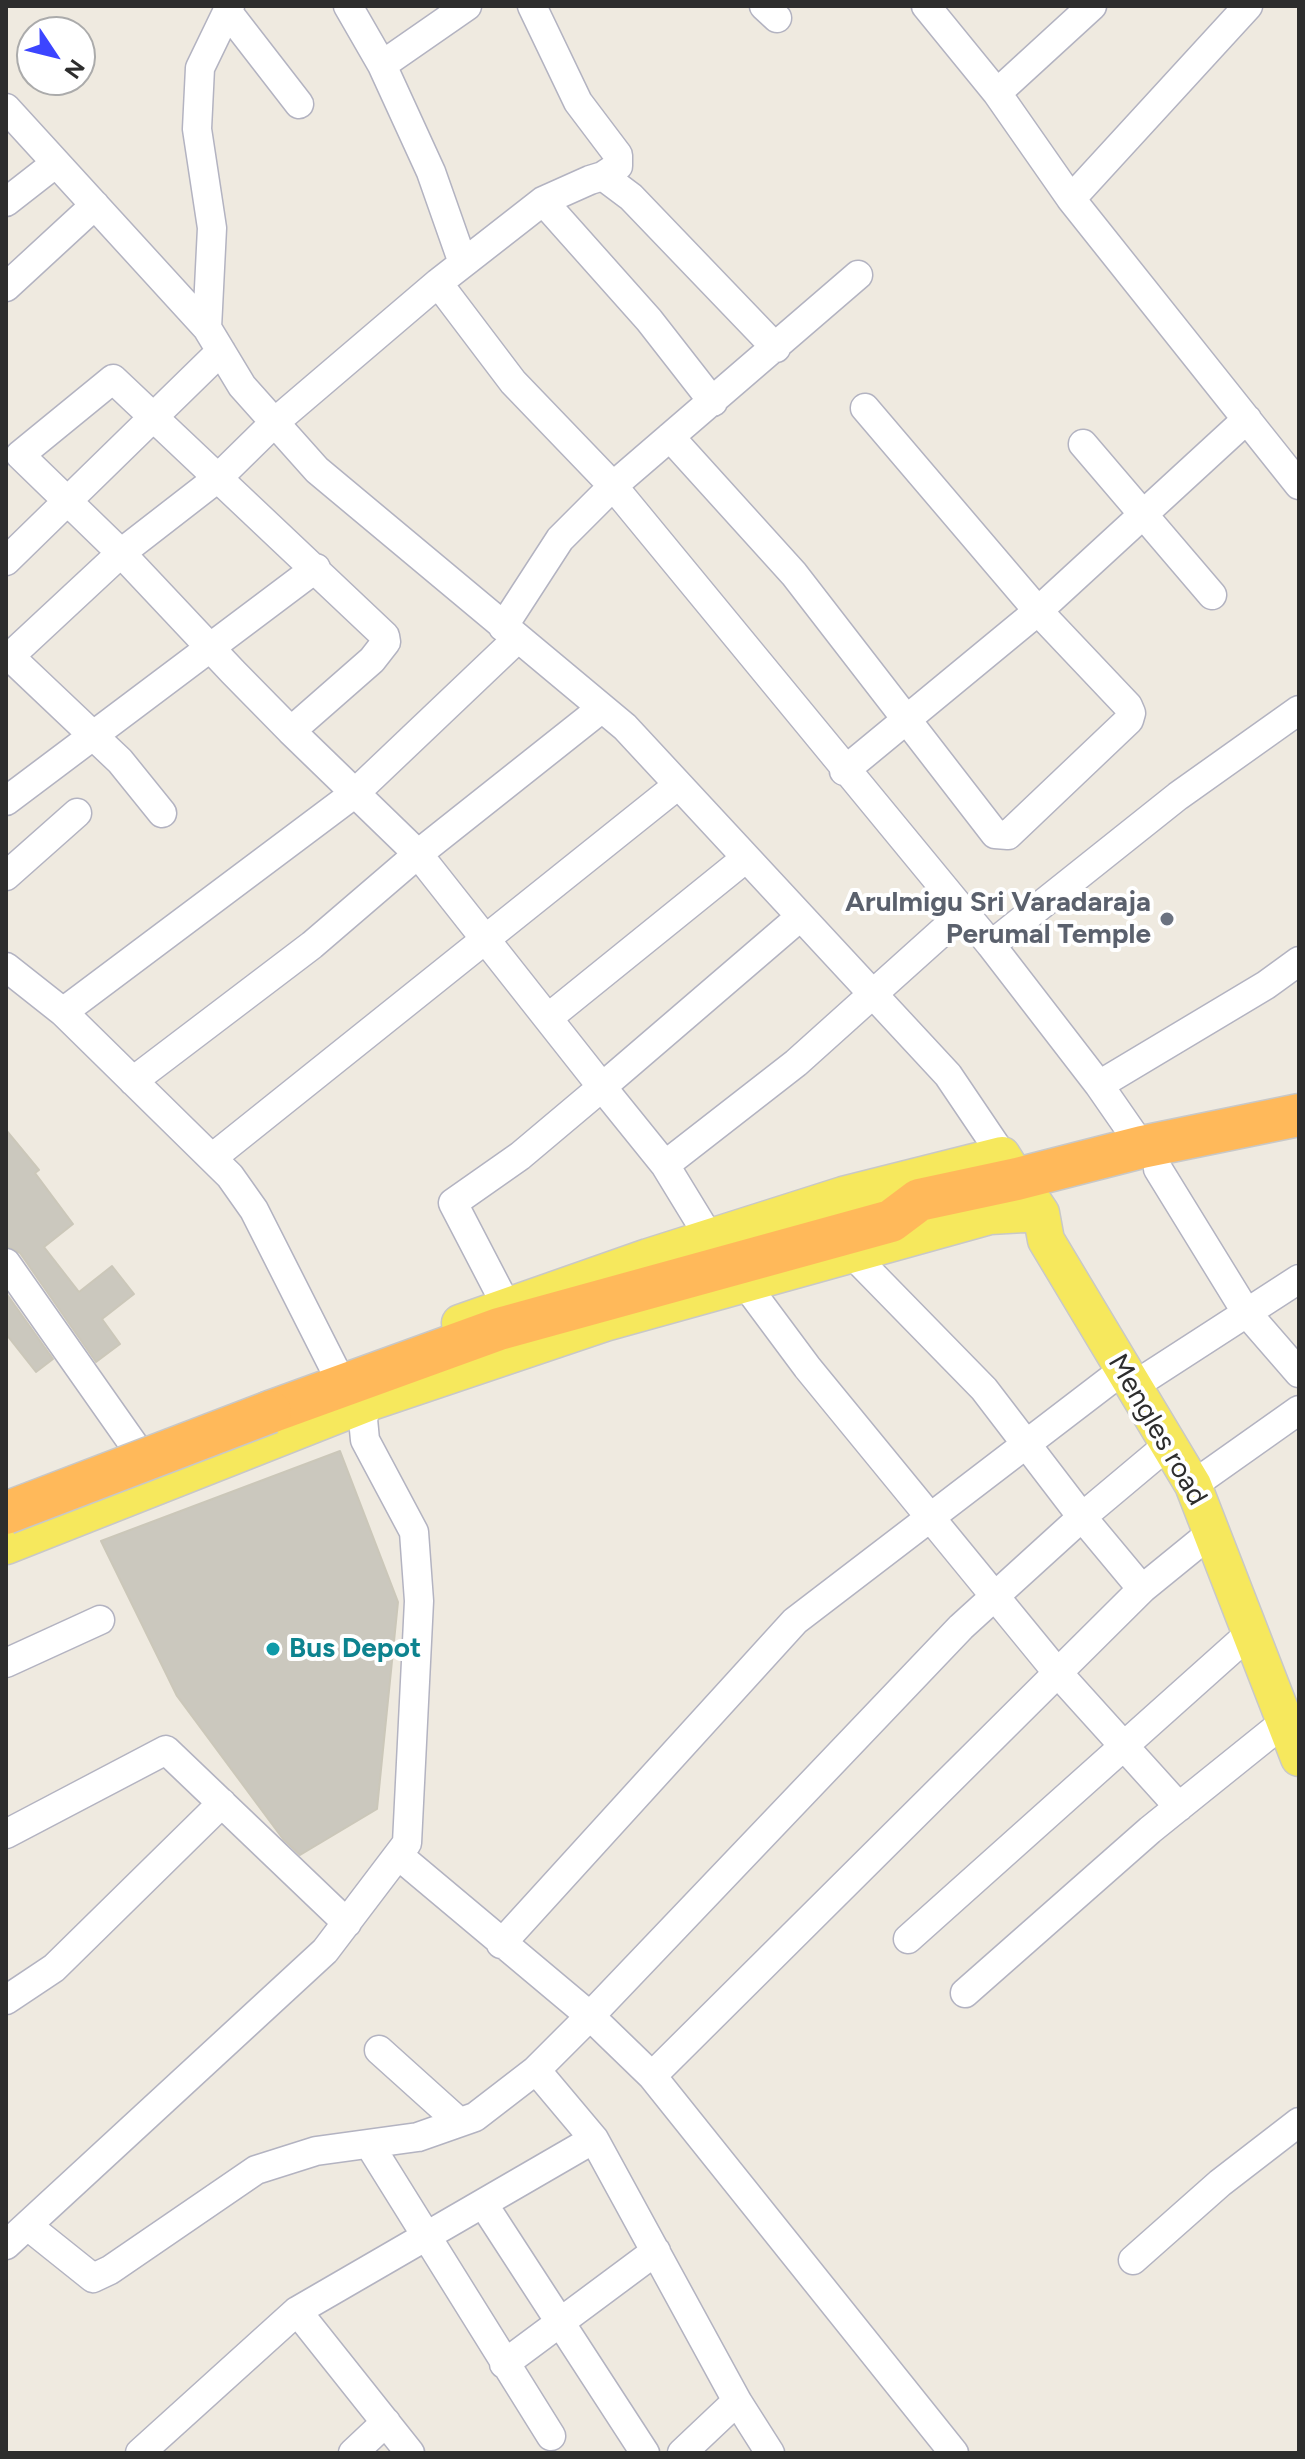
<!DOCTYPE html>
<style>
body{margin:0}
#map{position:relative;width:1305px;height:2459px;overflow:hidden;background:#efeae0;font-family:Figtree,sans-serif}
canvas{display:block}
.frame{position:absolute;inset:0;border:8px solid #2d2d2d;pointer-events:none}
.north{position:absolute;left:16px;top:16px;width:80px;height:80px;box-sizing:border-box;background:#fff;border:2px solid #ababab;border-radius:50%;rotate:125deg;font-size:22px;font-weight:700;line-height:32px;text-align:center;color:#2d2d2d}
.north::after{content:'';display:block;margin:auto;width:28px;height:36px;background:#3c45ff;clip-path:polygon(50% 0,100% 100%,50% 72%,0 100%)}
</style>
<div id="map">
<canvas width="1305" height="2459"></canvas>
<div class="frame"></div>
<div class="north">N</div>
</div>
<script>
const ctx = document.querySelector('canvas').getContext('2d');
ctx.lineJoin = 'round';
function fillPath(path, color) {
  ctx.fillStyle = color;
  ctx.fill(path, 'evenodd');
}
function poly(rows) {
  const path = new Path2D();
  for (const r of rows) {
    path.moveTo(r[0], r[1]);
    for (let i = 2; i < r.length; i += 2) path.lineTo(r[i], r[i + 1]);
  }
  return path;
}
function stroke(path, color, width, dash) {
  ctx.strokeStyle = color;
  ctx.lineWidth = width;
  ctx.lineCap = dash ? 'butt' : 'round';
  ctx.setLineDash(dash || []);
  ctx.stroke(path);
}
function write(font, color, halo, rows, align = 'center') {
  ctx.font = font + ' Figtree,sans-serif';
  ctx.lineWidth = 8;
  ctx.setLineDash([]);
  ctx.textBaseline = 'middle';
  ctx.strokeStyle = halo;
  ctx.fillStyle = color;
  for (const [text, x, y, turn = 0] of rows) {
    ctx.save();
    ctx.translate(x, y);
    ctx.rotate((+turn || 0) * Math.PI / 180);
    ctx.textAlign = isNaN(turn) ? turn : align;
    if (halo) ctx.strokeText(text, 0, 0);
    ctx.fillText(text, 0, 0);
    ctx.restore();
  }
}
const building = poly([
 [6,1130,39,1170,35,1173,73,1224,44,1247,79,1292,112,1266,134,1294,102,1319,120,1344,96,1362,20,1253,6,1246,6,1130],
 [6,1293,53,1359,36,1372,6,1334,6,1293],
 [340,1451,398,1602,377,1809,300,1855,283,1839,177,1696,101,1541,340,1451]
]);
const minor = poly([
 [348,6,382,65,431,172,463,263],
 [532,6,578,102,618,155,618,166,603,176],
 [764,6,777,18],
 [926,6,997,93,1071,199,1299,485],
 [227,11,299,104],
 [382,65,467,6],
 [997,93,1092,6],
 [6,108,207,328,242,386,317,470,625,727,948,1075,1002,1155],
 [1071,199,1248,6],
 [543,201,649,320,713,402],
 [6,202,56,163],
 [438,283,513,382,613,486,991,945,1099,1085,1142,1147],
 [6,287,95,205],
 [207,328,212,228,197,129,200,68,230,6],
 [670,437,794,574,995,834,1008,835,1129,720,1131,713,1128,706,1038,611,865,408],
 [1083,444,1212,595],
 [6,561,221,351],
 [503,627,560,539,613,486,858,275],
 [6,653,120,761,162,813],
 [6,660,121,553,219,477,275,422,438,283,543,201,590,180,603,176,631,197,776,348],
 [291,731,372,660,386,642,385,636,113,379,20,455,121,553,233,672,291,731,418,854,602,708],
 [844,771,1038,611,1247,419],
 [6,801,316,568],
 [6,876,77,813],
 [991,945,1178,796,1299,710],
 [6,967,63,1012,230,1176,254,1210,334,1368],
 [63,1012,355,793,517,639],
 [548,1018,746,858],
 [133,1081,312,945,418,854,602,1087,520,1156,453,1203,506,1305],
 [1099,1085,1266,985,1299,961],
 [212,1158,678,785],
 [665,1165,796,1063,963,913],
 [1158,1169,1246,1312,1299,1373],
 [709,1237,665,1165,602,1087,800,917],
 [852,1254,984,1389,1082,1517,1169,1444],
 [6,1263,136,1448],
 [746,1285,807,1367,1057,1672,1179,1807],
 [1132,1387,1299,1279],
 [1193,1485,1299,1410],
 [1142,1589,1212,1532],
 [6,1663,100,1620],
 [6,1834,166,1750,347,1923],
 [398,1855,590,2016,961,1627,1082,1517,1142,1589,652,2076],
 [908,1939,1248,1635],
 [501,1944,795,1621,1123,1370],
 [965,1993,1150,1830,1283,1723],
 [6,2000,54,1968,222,1803],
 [379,2050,459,2122],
 [369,2144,551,2436],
 [484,2205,645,2453],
 [28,2226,93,2278,110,2270,256,2170,316,2151,418,2137,475,2117,536,2070],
 [6,2245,325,1951,407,1843,419,1601,414,1532,365,1440,363,1419,368,1403],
 [1133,2260,1220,2183,1299,2122],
 [297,2311,594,2139],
 [504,2364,656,2251],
 [140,2453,297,2311,410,2453],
 [353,2453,386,2422],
 [682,2453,737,2401],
 [770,2453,737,2401,594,2139,536,2070,590,2016,652,2076,954,2453]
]);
const major = poly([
 [1033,1201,1041,1213,1046,1240,1193,1485,1299,1758],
 [460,1323,648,1257,843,1195,1002,1155,1017,1179],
 [6,1546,368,1403,605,1323,990,1216,1041,1213]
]);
const highway = poly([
 [270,1412,499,1329,891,1221,919,1200,1017,1179,1142,1147,1299,1115]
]);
const highwayBridge = poly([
 [6,1513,270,1412]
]);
const markers = [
 [1167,919,8,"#6b7280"],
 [273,1649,8,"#0f9aa8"]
];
const worshipNames = [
 ["Arulmigu Sri Varadaraja",1151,903],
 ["Perumal Temple",1151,935]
];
const streetNames = [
 ["Mengles road",1157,1430,60]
];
const cultureNames = [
 ["Bus Depot",289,1649]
];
fillPath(building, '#cbc8be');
stroke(building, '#cbc7b9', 2);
stroke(minor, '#b3b3c1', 31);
stroke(major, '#c8c8c8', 39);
stroke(highway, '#c8c8c8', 45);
stroke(minor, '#fff', 28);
stroke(major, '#f6e85d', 36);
stroke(highway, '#ffb95a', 42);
stroke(highwayBridge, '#c8c8c8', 45, []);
stroke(highwayBridge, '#ffb95a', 42);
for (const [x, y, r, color] of markers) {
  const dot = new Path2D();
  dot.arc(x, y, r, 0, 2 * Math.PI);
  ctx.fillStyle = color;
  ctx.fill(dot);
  stroke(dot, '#fff', 3);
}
write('bold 28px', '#5b616d', '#fff', worshipNames, 'right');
write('28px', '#2d2d2d', '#fff', streetNames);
write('bold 28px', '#0d838f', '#fff', cultureNames, 'left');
</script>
